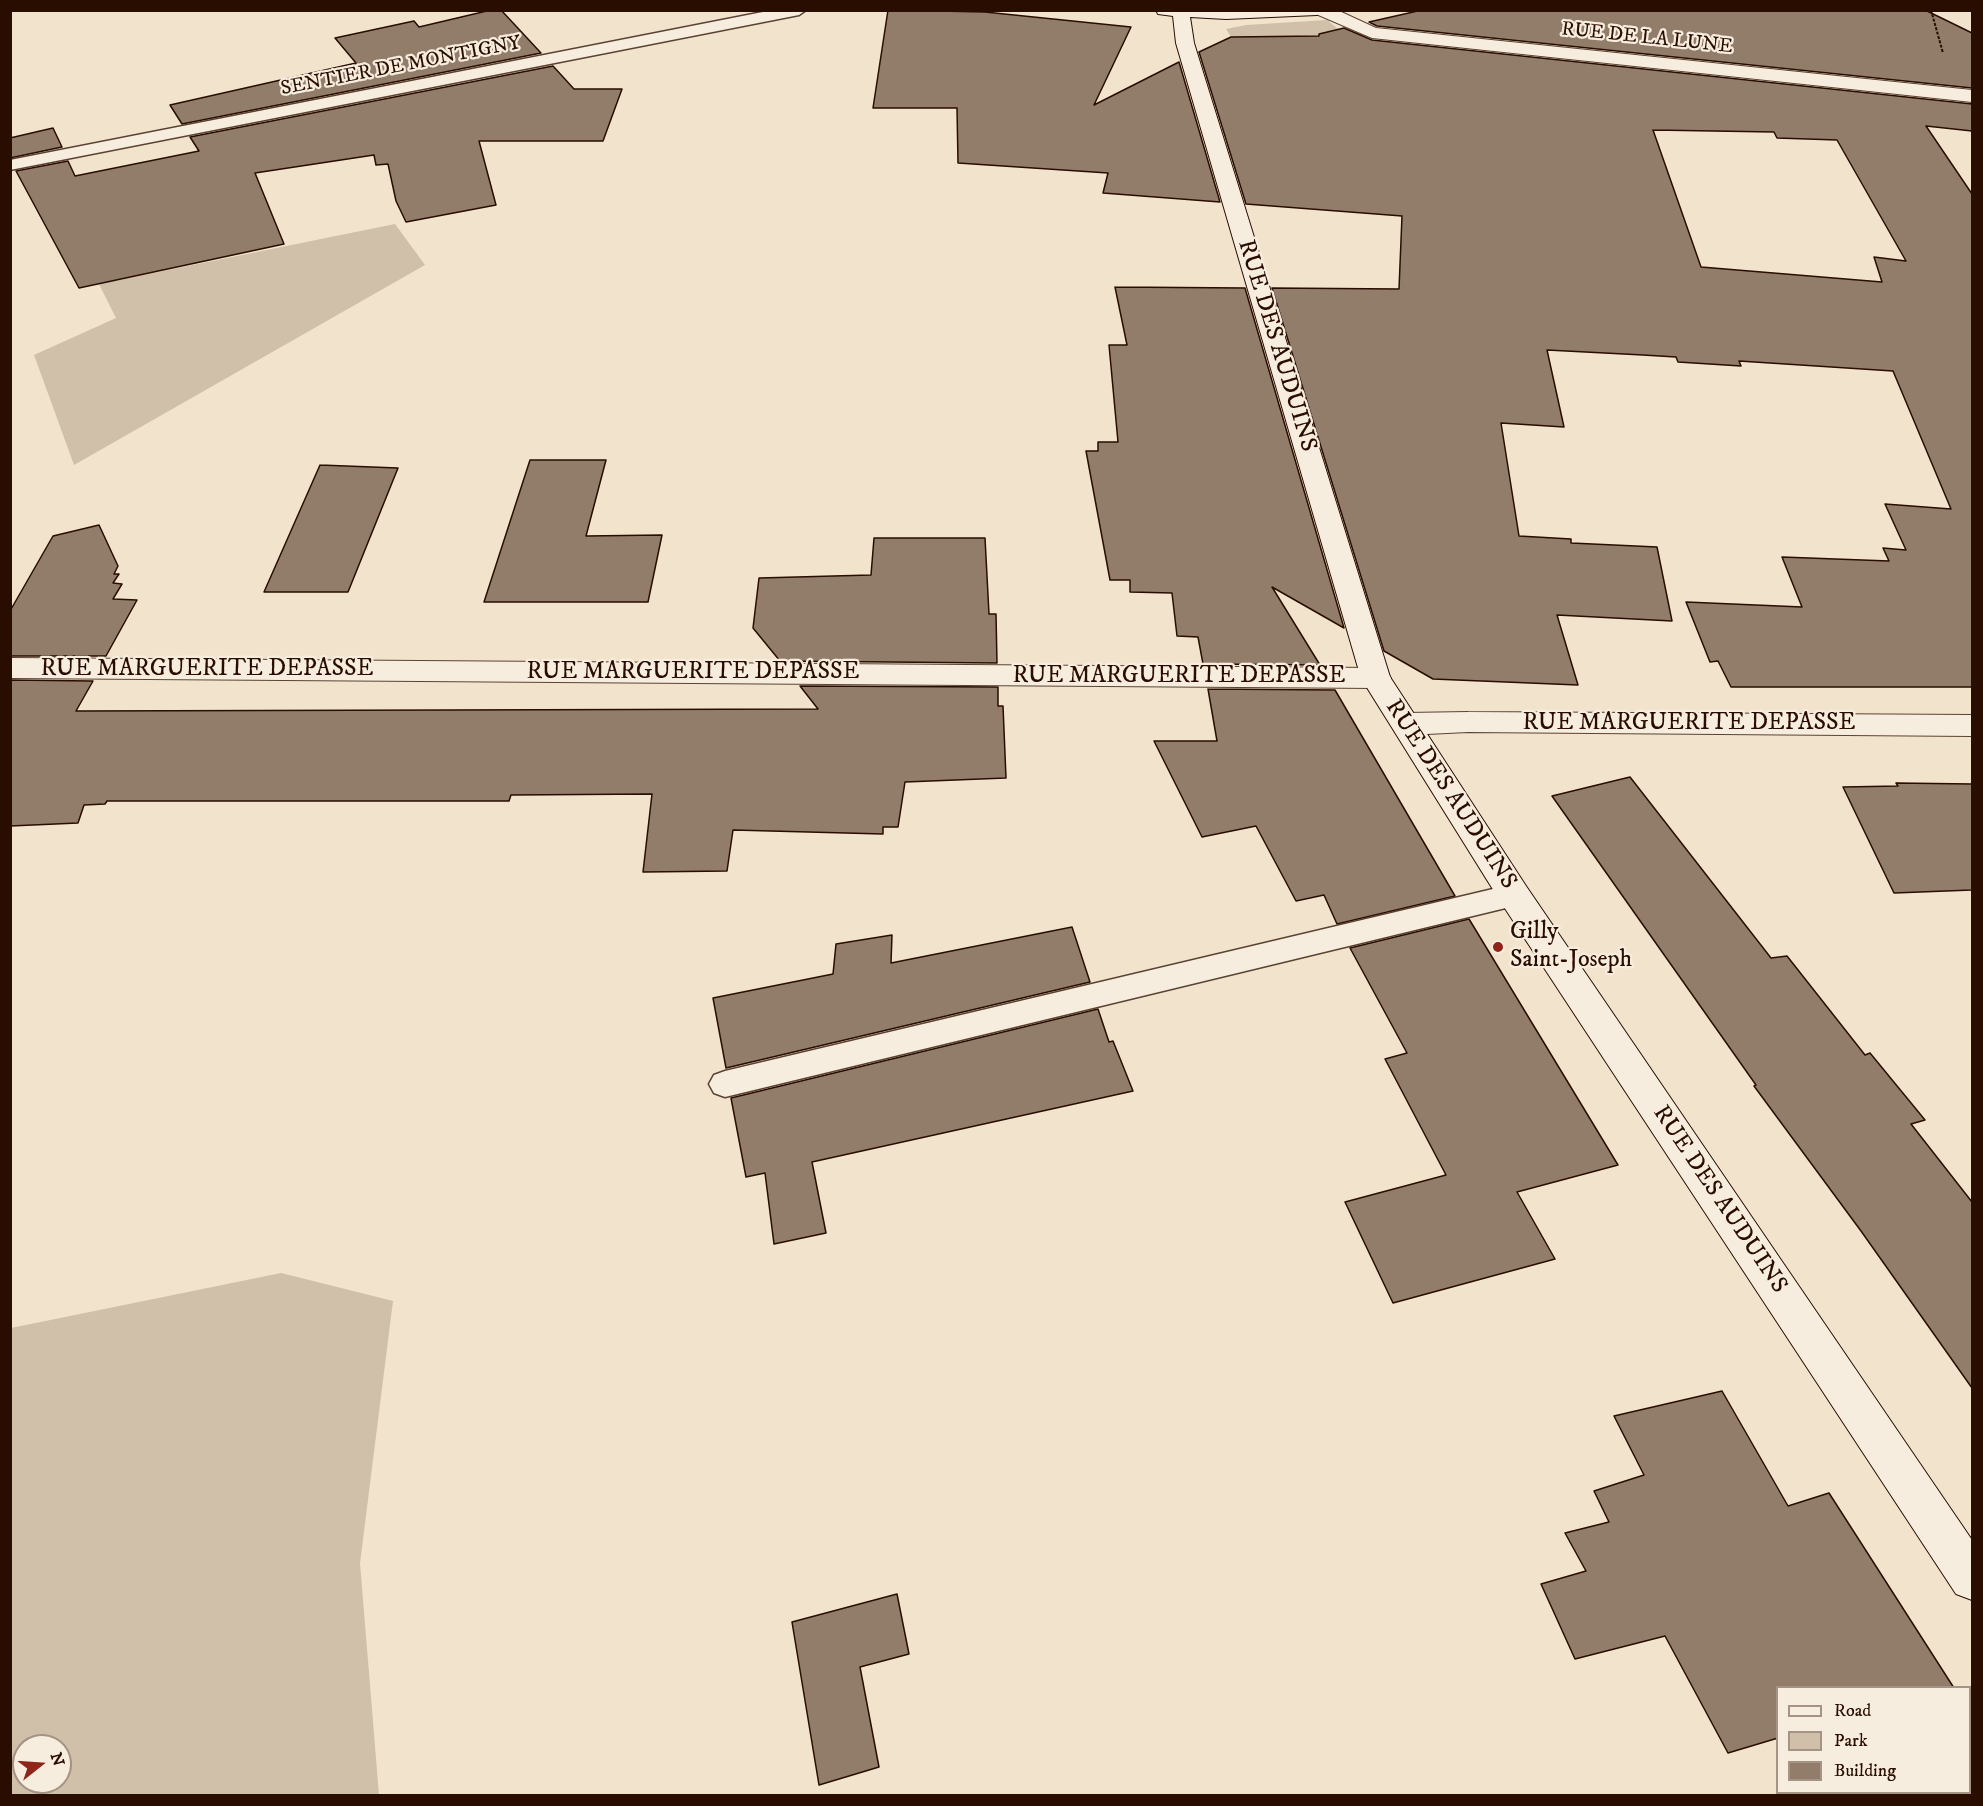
<!DOCTYPE html>
<style>
body{margin:0}
#map{position:relative;width:1983px;height:1806px;overflow:hidden;background:#f2e4cc;font-family:"IM FELL DW Pica",serif}
canvas{display:block}
.frame{position:absolute;inset:0;border:12px solid #290d00;pointer-events:none}
.legend{position:absolute;left:1776px;top:1686px;width:195px;height:108px;box-sizing:border-box;background:#f7edde;border:2px solid #a59385;margin:0;padding:8px 10px;list-style:none;font-size:18px;color:#290d00}
.legend li{display:flex;align-items:center;gap:12px;height:30px}
.legend b{width:30px;border:2px solid #a59385}
.north{position:absolute;left:12px;top:1734px;width:60px;height:60px;box-sizing:border-box;background:#f7edde;border:2px solid #a59385;border-radius:50%;rotate:73deg;font-size:16px;font-weight:700;line-height:24px;text-align:center;color:#290d00}
.north::after{content:'';display:block;margin:auto;width:21px;height:27px;background:#8f2418;clip-path:polygon(50% 0,100% 100%,50% 72%,0 100%)}
</style>
<div id="map">
<canvas width="1983" height="1806"></canvas>
<div class="frame"></div>
<ul class="legend">
<li><b style="height:8px;background:#f7edde"></b>Road</li>
<li><b style="height:16px;background:#d0bfa9"></b>Park</li>
<li><b style="height:16px;background:#927d6a"></b>Building</li>
</ul>
<div class="north">N</div>
</div>
<script>
const ctx = document.querySelector('canvas').getContext('2d');
ctx.lineJoin = 'round';
function fillPath(path, color) {
  ctx.fillStyle = color;
  ctx.fill(path, 'evenodd');
}
function poly(rows) {
  const path = new Path2D();
  for (const r of rows) {
    path.moveTo(r[0], r[1]);
    for (let i = 2; i < r.length; i += 2) path.lineTo(r[i], r[i + 1]);
  }
  return path;
}
function stroke(path, color, width, dash) {
  ctx.strokeStyle = color;
  ctx.lineWidth = width;
  ctx.lineCap = dash ? 'butt' : 'round';
  ctx.setLineDash(dash || []);
  ctx.stroke(path);
}
function write(font, color, halo, rows, align = 'center') {
  ctx.font = font + ' "IM FELL DW Pica",serif';
  ctx.lineWidth = 4.5;
  ctx.setLineDash([]);
  ctx.textBaseline = 'middle';
  ctx.strokeStyle = halo;
  ctx.fillStyle = color;
  for (const [text, x, y, turn = 0] of rows) {
    ctx.save();
    ctx.translate(x, y);
    ctx.rotate((+turn || 0) * Math.PI / 180);
    ctx.textAlign = isNaN(turn) ? turn : align;
    if (halo) ctx.strokeText(text, 0, 0);
    ctx.fillText(text, 0, 0);
    ctx.restore();
  }
}
const green = poly([
 [1327,20,1348,37,1231,37,1226,29,1246,25],
 [395,224,425,265,74,465,34,355,116,318,99,284],
 [281,1273,393,1301,360,1563,379,1795,11,1795,11,1328],
 [24,1746,60,1746,60,1782,24,1782]
]);
const building = poly([
 [491,10,501,10,541,53,182,124,170,105,356,63,335,38,414,21,419,27,491,10],
 [888,10,985,12,1131,27,1094,105,1179,62,1220,202,1103,193,1108,173,958,163,957,108,873,108,888,10],
 [1422,10,1925,10,1972,33,1972,88,1377,26,1369,22,1422,10],
 [1344,28,1372,40,1972,104,1972,131,1926,126,1972,194,1972,687,1731,687,1718,661,1710,662,1686,602,1802,607,1782,557,1889,561,1883,548,1906,550,1885,504,1951,509,1893,371,1739,361,1741,366,1678,362,1676,357,1643,355,1547,350,1564,427,1501,423,1519,536,1571,539,1571,543,1657,547,1672,621,1557,615,1578,685,1433,679,1384,651,1272,288,1399,289,1402,216,1246,204,1199,52,1231,37,1319,36,1319,34,1344,28],
 [1653,130,1774,132,1777,138,1837,140,1906,261,1874,257,1882,282,1701,267,1653,130],
 [553,66,574,89,622,89,603,141,479,141,496,205,406,222,396,201,388,164,376,165,374,155,255,173,284,244,79,288,16,171,68,161,75,176,199,151,190,137,553,66],
 [53,128,62,147,10,158,10,138,53,128],
 [1115,287,1245,288,1344,628,1272,587,1320,665,1203,664,1198,637,1177,636,1172,593,1130,592,1130,580,1110,580,1086,451,1098,451,1098,442,1118,442,1109,345,1127,345,1115,287],
 [530,460,606,460,586,536,662,535,648,602,484,602,530,460],
 [320,465,398,468,348,592,264,592,320,465],
 [99,525,118,566,114,574,119,574,113,583,122,584,113,599,137,600,106,656,10,656,10,611,53,536,99,525],
 [874,538,985,538,989,614,996,614,997,663,780,661,753,628,759,578,871,575,874,538],
 [10,680,93,681,76,711,818,709,800,686,998,687,998,706,1003,706,1006,778,905,782,898,827,883,827,883,834,733,830,727,871,643,872,652,794,511,795,509,801,107,801,105,804,84,805,78,823,10,826,10,680],
 [1208,689,1335,690,1455,896,1337,924,1324,895,1296,901,1256,826,1202,837,1154,741,1217,741,1208,689],
 [1630,777,1771,958,1787,956,1865,1055,1870,1053,1925,1120,1911,1124,1972,1202,1972,1388,1861,1231,1754,1086,1756,1085,1552,796,1630,777],
 [1896,783,1972,784,1972,890,1894,893,1843,787,1898,786,1896,783],
 [1469,919,1618,1165,1517,1192,1555,1259,1393,1303,1345,1202,1446,1175,1385,1059,1407,1053,1350,948,1469,919],
 [1072,927,1090,982,726,1068,713,998,833,974,836,944,892,935,891,963,1072,927],
 [1098,1009,1109,1042,1113,1041,1133,1091,812,1162,826,1233,774,1244,765,1173,746,1177,731,1098,1098,1009],
 [1722,1391,1788,1506,1829,1493,1954,1688,1778,1688,1778,1738,1728,1753,1665,1636,1575,1659,1541,1584,1586,1571,1565,1533,1609,1522,1594,1491,1644,1475,1614,1416,1722,1391],
 [897,1594,909,1654,860,1667,879,1767,819,1785,792,1622,897,1594]
]);
const path = poly([
 [1931,10,1943,53]
]);
const lane = poly([
 [773,10,806,10,799,15,10,170,10,160,773,10],
 [1514,884,1524,887,1528,895,1524,903,1514,906,725,1097,714,1093,709,1084,714,1075,725,1071,1514,884]
]);
const street = poly([
 [1314,10,1337,10,1376,28,1972,90,1972,102,1372,38,1316,14,1314,10],
 [10,658,1376,668,1386,671,1391,678,1386,685,1376,688,10,678,10,658],
 [1468,712,1972,715,1972,736,1468,732,1406,735,1395,731,1391,724,1395,717,1406,713,1468,712]
]);
const secondary = poly([
 [1156,10,1325,10,1317,15,1226,19,1190,17,1194,43,1390,677,1526,886,1972,1540,1972,1600,1956,1594,1502,904,1361,678,1176,43,1173,16,1158,14,1156,10]
]);
const markers = [
 [1498,947,6,"#8f2418"]
];
const farStreetnames = [
 ["RUE DE LA LUNE",1647,39,6],
 ["SENTIER DE MONTIGNY",401,67,-11]
];
const streetNames = [
 ["RUE DES AUDUINS",1276,346,73],
 ["RUE MARGUERITE DEPASSE",207,670],
 ["RUE MARGUERITE DEPASSE",693,673],
 ["RUE MARGUERITE DEPASSE",1179,677],
 ["RUE MARGUERITE DEPASSE",1689,724],
 ["RUE DES AUDUINS",1450,795,57],
 ["RUE DES AUDUINS",1719,1200,56]
];
const poiNames = [
 ["Gilly",1510,933],
 ["Saint-Joseph",1510,961]
];
fillPath(green, '#d0bfa9');
fillPath(building, '#927d6a');
stroke(building, '#290d00', 1.5);
stroke(lane, '#5b4333', 3);
stroke(street, '#5b4333', 2);
stroke(secondary, '#290d00', 2);
stroke(path, '#290d00', 2, [3, 1.5]);
fillPath(lane, '#f7edde');
fillPath(street, '#f7edde');
fillPath(secondary, '#f7edde');
for (const [x, y, r, color] of markers) {
  const dot = new Path2D();
  dot.arc(x, y, r, 0, 2 * Math.PI);
  ctx.fillStyle = color;
  ctx.fill(dot);
  stroke(dot, '#f7edde', 2);
}
write('20px', '#290d00', '#f7edde', farStreetnames);
write('24px', '#290d00', '#f7edde', streetNames);
write('24px', '#290d00', '#f7edde', poiNames, 'left');
</script>
